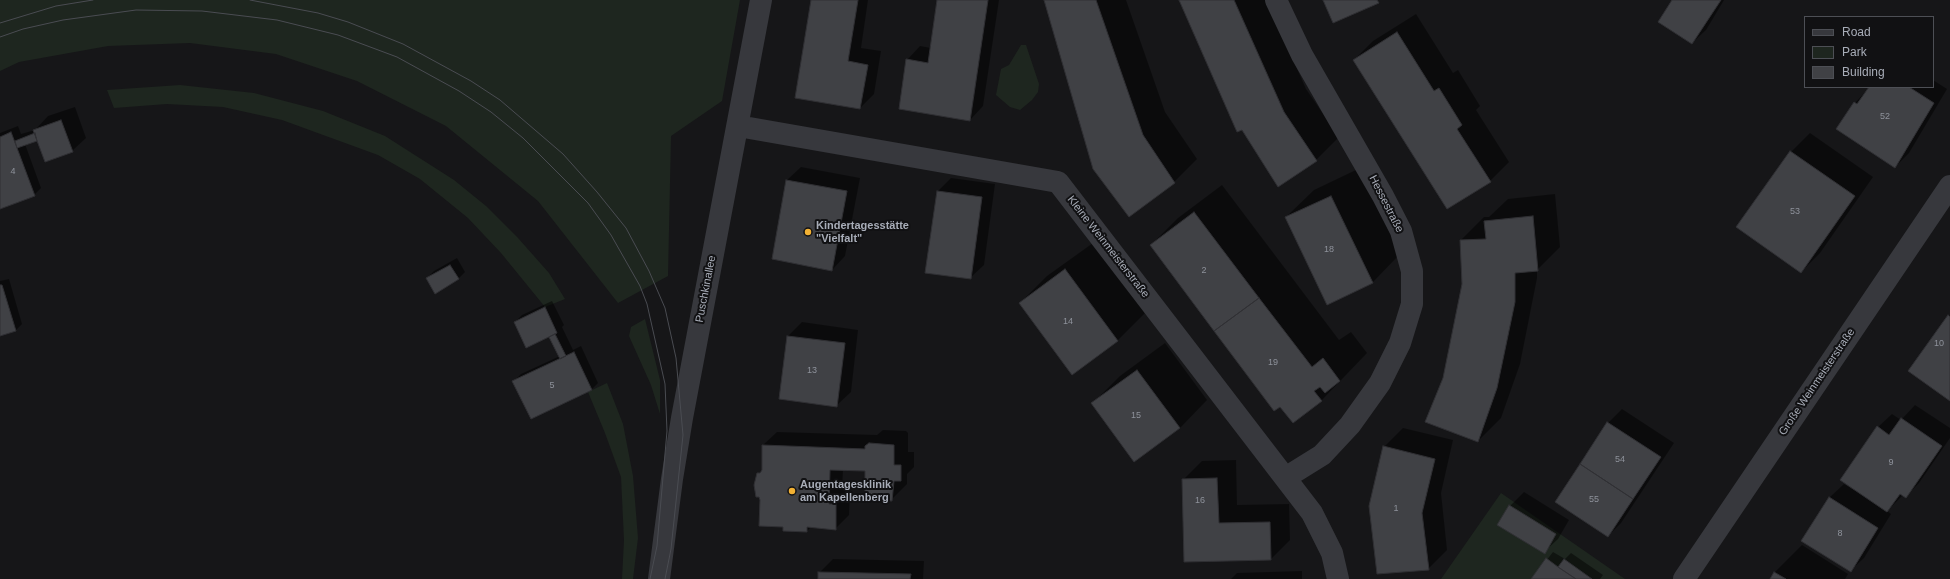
<!DOCTYPE html>
<meta charset="utf-8">
<style>
body{margin:0}
#map{position:relative;width:1950px;height:579px;overflow:hidden;background:#161618;font-family:Arial,sans-serif}
canvas{display:block}
.legend{position:absolute;left:1804px;top:16px;width:130px;height:72px;box-sizing:border-box;background:#111113;border:1px solid #4d4f55;margin:0;padding:5px 7px;list-style:none;font-size:12px;color:#a8adb8}
.legend li{display:flex;align-items:center;gap:8px;height:20px}
.legend b{width:20px;border:1px solid #4d4f55}
</style>
<div id="map">
<canvas width="1950" height="579"></canvas>
<ul class="legend">
<li><b style="height:5px;background:#37383d"></b>Road</li>
<li><b style="height:11px;background:#1e261f"></b>Park</li>
<li><b style="height:11px;background:#404145"></b>Building</li>
</ul>
</div>
<script>
const ctx = document.querySelector('canvas').getContext('2d');
ctx.lineJoin = 'round';
function fillPath(path, color) {
  ctx.fillStyle = color;
  ctx.fill(path, 'evenodd');
}
function poly(rows) {
  const path = new Path2D();
  for (const r of rows) {
    path.moveTo(r[0], r[1]);
    for (let i = 2; i < r.length; i += 2) path.lineTo(r[i], r[i + 1]);
  }
  return path;
}
function stroke(path, color, width, dash) {
  ctx.strokeStyle = color;
  ctx.lineWidth = width;
  ctx.lineCap = dash ? 'butt' : 'round';
  ctx.setLineDash(dash || []);
  ctx.stroke(path);
}
function write(font, color, halo, rows, align = 'center') {
  ctx.font = font + ' Arial,sans-serif';
  ctx.lineWidth = 4;
  ctx.setLineDash([]);
  ctx.textBaseline = 'middle';
  ctx.strokeStyle = halo;
  ctx.fillStyle = color;
  for (const [text, x, y, turn = 0] of rows) {
    ctx.save();
    ctx.translate(x, y);
    ctx.rotate((+turn || 0) * Math.PI / 180);
    ctx.textAlign = isNaN(turn) ? turn : align;
    if (halo) ctx.strokeText(text, 0, 0);
    ctx.fillText(text, 0, 0);
    ctx.restore();
  }
}
const green = poly([
 [0,0,740,0,722,101,671,136,668,276,618,303,538,201,446,126,357,81,276,54,190,43,108,46,19,62,0,71],
 [1021,45,1026,45,1039,84,1038,92,1032,100,1020,110,1010,107,996,95,1001,69,1009,65],
 [180,85,254,93,323,111,385,136,454,180,486,206,518,238,549,273,565,299,545,307,501,253,468,218,420,179,378,155,282,120,223,107,167,104,114,108,107,90],
 [645,319,660,380,660,414,651,385,629,336,631,327],
 [607,383,623,424,633,476,638,538,633,579,622,579,624,540,621,477,605,433,588,392],
 [1501,493,1625,579,1441,579]
]);
const shadow = poly([
 [812,0,868,0,861,48,881,51,874,94,860,108],
 [938,0,999,0,983,106,970,120,907,60,920,46,931,48],
 [1045,0,1126,0,1165,112,1197,159,1174,182],
 [1180,0,1267,0,1306,89,1339,137,1316,160,1278,186],
 [1673,0,1724,0,1706,30,1692,43],
 [1416,14,1453,73,1458,70,1480,106,1476,110,1509,162,1490,181,1354,60,1373,41],
 [1933,80,1947,89,1909,153,1895,167,1855,103,1870,87,1933,87],
 [75,107,86,138,72,151,38,139,25,144,41,188,34,195,0,208,0,133,18,126,21,134,35,130,48,116],
 [1810,133,1873,177,1820,253,1801,272,1791,152],
 [801,167,860,178,845,256,832,270,787,180],
 [1358,169,1400,254,1373,282,1328,303,1286,217,1314,190],
 [951,178,995,184,984,265,970,278,938,191],
 [1222,185,1339,340,1351,332,1367,353,1321,401,1151,245,1178,218],
 [1555,194,1560,247,1537,270,1537,278,1520,364,1501,418,1478,441,1444,378,1463,284,1461,240,1484,217,1489,217,1508,199],
 [1093,243,1145,313,1117,341,1020,303,1047,276],
 [457,258,465,272,458,279,427,278,434,271],
 [9,279,22,324,16,330,0,335,0,281],
 [552,301,564,325,562,327,573,350,581,346,598,383,591,390,514,381,521,374,560,356,550,335,515,322,522,315],
 [802,322,858,330,851,392,837,405,788,336],
 [1165,343,1207,400,1180,428,1092,404,1120,376],
 [1915,405,1950,428,1950,438,1919,483,1906,496,1903,495,1887,511,1891,514,1864,558,1850,571,1802,541,1830,497,1844,484,1854,490,1878,427,1892,414,1901,420],
 [1622,409,1674,443,1621,523,1608,536,1608,423],
 [1403,428,1453,440,1441,493,1447,550,1428,569,1384,447],
 [883,430,906,431,908,433,908,452,914,452,914,467,907,474,907,484,890,501,866,470,843,470,842,490,850,491,849,515,835,529,811,527,807,531,785,526,760,496,758,474,763,469,763,445,777,432,877,435],
 [1236,460,1237,505,1289,504,1290,540,1271,559,1185,561,1183,480,1202,461],
 [1524,492,1569,520,1558,539,1544,552,1499,525,1510,506],
 [1802,545,1848,574,1845,579,1771,579,1775,572],
 [1553,552,1565,559,1571,553,1603,575,1600,579,1532,579],
 [833,559,924,561,923,579,819,579,819,573],
 [1302,571,1302,579,1231,579,1237,573]
]);
const building = poly([
 [811,0,858,0,848,61,868,65,860,109,795,98,811,0],
 [937,0,988,0,970,121,899,109,906,59,928,63,937,0],
 [1044,0,1096,0,1143,135,1175,183,1129,217,1093,169,1044,0],
 [1179,0,1234,0,1284,112,1317,161,1278,187,1242,130,1237,132,1179,0],
 [1323,0,1377,0,1379,3,1333,23,1323,0],
 [1672,0,1721,0,1692,44,1658,22,1672,0],
 [1397,32,1434,91,1439,88,1462,125,1457,129,1491,182,1447,209,1353,60,1397,32],
 [1869,87,1909,87,1934,103,1895,168,1836,129,1854,102,1857,104,1869,87],
 [61,120,73,152,45,162,33,130,61,120],
 [11,132,35,196,0,209,0,137,11,132],
 [35,133,37,141,17,148,15,141,35,133],
 [1790,151,1855,196,1801,273,1736,227,1790,151],
 [786,180,847,191,832,271,772,259,786,180],
 [937,191,982,197,971,279,925,273,937,191],
 [1331,196,1373,283,1327,305,1285,217,1331,196],
 [1194,212,1259,298,1214,331,1150,245,1194,212],
 [1533,216,1538,271,1515,273,1515,302,1497,388,1478,442,1425,422,1443,378,1462,284,1460,240,1486,239,1484,221,1533,216],
 [450,265,459,279,435,294,426,278,450,265],
 [1065,269,1118,341,1072,375,1019,303,1065,269],
 [0,285,2,285,16,331,0,336,0,285],
 [1259,298,1312,367,1323,358,1340,381,1325,393,1320,387,1314,391,1322,401,1293,423,1280,407,1274,411,1214,331,1259,298],
 [545,307,557,333,526,348,514,322,545,307],
 [1948,315,1950,317,1950,401,1908,371,1948,315],
 [555,334,566,356,560,359,549,337,555,334],
 [787,336,845,343,837,407,779,399,787,336],
 [574,352,592,390,531,419,512,381,574,352],
 [1137,370,1180,428,1134,462,1091,403,1137,370],
 [1901,418,1942,446,1906,498,1900,494,1887,512,1840,480,1877,426,1889,435,1901,418],
 [1607,422,1661,457,1633,499,1580,464,1607,422],
 [869,443,894,445,894,465,901,465,901,481,894,481,892,501,865,500,865,471,830,470,829,504,836,504,836,530,807,527,807,532,783,531,783,527,759,526,760,500,759,497,756,497,754,485,757,473,760,473,762,470,762,445,865,449,865,446,869,443],
 [1383,446,1435,459,1422,513,1429,570,1377,574,1369,506,1383,446],
 [1580,464,1633,499,1608,537,1555,502,1580,464],
 [1217,478,1219,523,1270,522,1271,560,1184,562,1182,479,1217,478],
 [1829,497,1878,528,1851,572,1801,541,1829,497],
 [1509,505,1556,534,1545,554,1497,525,1509,505],
 [1546,558,1558,567,1576,579,1531,579,1546,558],
 [1564,559,1592,579,1576,579,1558,567,1564,559],
 [818,572,911,574,910,579,818,579,818,572],
 [1774,572,1786,579,1770,579,1774,572]
]);
const street = poly([
 [1276,0,1302,55,1383,196,1401,231,1412,271,1412,304,1400,343,1380,383,1350,425,1322,455,1285,478],
 [738,126,1058,182,1312,513,1332,553,1338,579],
 [659,579,672,479,682,418,761,0],
 [1684,579,1950,186]
]);
const tram = poly([
 [250,0,318,13,348,22,403,44,471,81,500,100,563,154,597,192,626,228,649,271,665,308,676,358,683,435,671,549,665,579],
 [0,23,56,6,93,0],
 [0,37,23,29,63,20,136,10,202,11,277,20,338,35,397,57,459,91,491,112,523,138,588,203,611,235,640,286,647,304,665,384,667,431,657,546,650,579]
]);
const markers = [
 [808,232,4,"#f2b134"],
 [792,491,4,"#f2b134"]
];
const numberNames = [
 ["52",1885,117],
 ["4",13,172],
 ["53",1795,212],
 ["18",1329,250],
 ["2",1204,271],
 ["14",1068,322],
 ["10",1939,344],
 ["19",1273,363],
 ["13",812,371],
 ["5",552,386],
 ["15",1136,416],
 ["54",1620,460],
 ["9",1891,463],
 ["55",1594,500],
 ["16",1200,501],
 ["1",1396,509],
 ["8",1840,534]
];
const streetNames = [
 ["Hessestraße",1386,204,63],
 ["Kleine Weinmeisterstraße",1108,247,52],
 ["Puschkinallee",706,289,-79],
 ["Große Weinmeisterstraße",1817,382,-56]
];
const poiNames = [
 ["Kindertagesstätte",816,226],
 ["\"Vielfalt\"",816,239],
 ["Augentagesklinik",800,485],
 ["am Kapellenberg",800,498]
];
fillPath(green, '#1e261f');
fillPath(shadow, '#0007');
fillPath(building, '#404145');
stroke(building, '#303034', 1);
stroke(street, '#37383d', 22);
stroke(tram, '#4a4c52', 1);
for (const [x, y, r, color] of markers) {
  const dot = new Path2D();
  dot.arc(x, y, r, 0, 2 * Math.PI);
  ctx.fillStyle = color;
  ctx.fill(dot);
  stroke(dot, '#111113', 1.5);
}
write('9px', '#8e929b', null, numberNames);
write('11px', '#a8adb8', '#111113', streetNames);
write('bold 11px', '#a8adb8', '#111113', poiNames, 'left');
</script>
